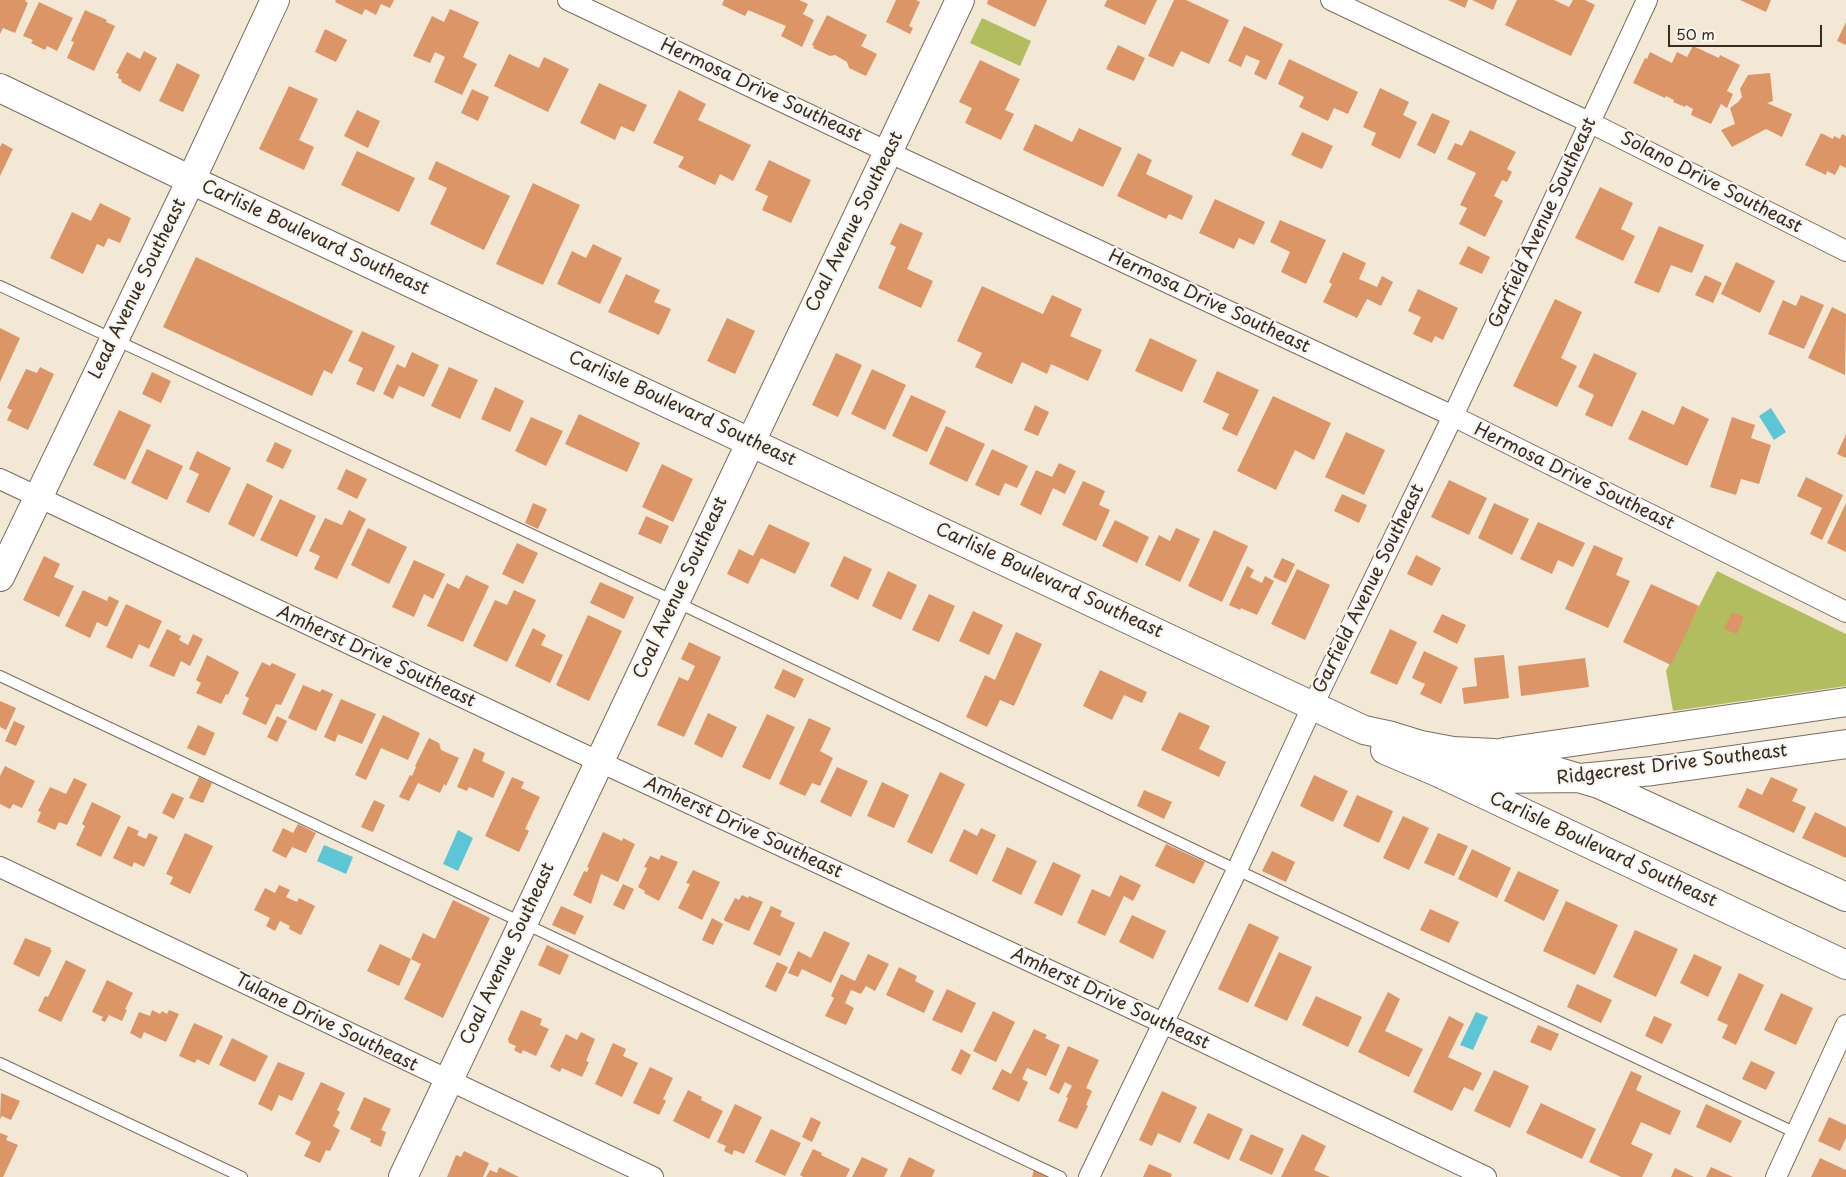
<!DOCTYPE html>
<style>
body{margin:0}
#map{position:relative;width:1846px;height:1177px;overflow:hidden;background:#f3e8d5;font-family:"Playpen Sans",sans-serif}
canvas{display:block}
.scale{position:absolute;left:1668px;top:25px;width:154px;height:22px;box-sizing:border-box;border:2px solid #3b2a1e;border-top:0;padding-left:6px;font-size:15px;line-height:18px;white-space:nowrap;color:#3b2a1e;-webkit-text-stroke:4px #f6f6f2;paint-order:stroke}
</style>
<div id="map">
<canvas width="1846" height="1177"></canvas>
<div class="scale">50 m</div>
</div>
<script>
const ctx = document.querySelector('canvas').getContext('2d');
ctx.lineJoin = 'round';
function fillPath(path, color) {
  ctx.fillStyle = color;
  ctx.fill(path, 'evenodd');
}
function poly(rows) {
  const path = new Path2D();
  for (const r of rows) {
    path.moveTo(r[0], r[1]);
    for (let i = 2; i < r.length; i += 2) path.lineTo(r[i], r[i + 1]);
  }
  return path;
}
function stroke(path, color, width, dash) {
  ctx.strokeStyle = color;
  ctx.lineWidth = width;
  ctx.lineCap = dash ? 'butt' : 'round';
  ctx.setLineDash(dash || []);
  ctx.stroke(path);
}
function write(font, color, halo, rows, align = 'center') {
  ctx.font = font + ' "Playpen Sans",sans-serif';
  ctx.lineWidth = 4.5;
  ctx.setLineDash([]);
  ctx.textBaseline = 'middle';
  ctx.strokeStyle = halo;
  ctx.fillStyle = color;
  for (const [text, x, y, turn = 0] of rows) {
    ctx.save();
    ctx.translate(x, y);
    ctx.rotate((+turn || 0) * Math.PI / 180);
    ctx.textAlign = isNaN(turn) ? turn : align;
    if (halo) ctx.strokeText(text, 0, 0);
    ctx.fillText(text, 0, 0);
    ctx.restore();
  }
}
const green = poly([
 [982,18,1031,41,1020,66,970,43],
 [1717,571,1846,634,1846,686,1673,711,1666,671]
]);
const water = poly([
 [1771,408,1786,432,1774,440,1759,416],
 [458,830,473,838,458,871,443,864],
 [324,845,353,857,346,874,317,861],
 [1476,1012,1488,1017,1473,1050,1460,1045]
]);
const building = poly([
 [0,0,26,0,25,1,28,3,15,33,3,28,0,34],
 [336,0,394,0,390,8,381,4,376,15,365,9,362,15,335,2],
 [724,0,799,0,808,4,803,14,814,20,802,47,781,36,786,26,748,10,745,16,722,5],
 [896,0,916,0,920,2,909,26,913,28,910,34,886,22],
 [988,0,1047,0,1035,27,987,4],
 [1107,0,1157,0,1145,25,1104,6],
 [1174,0,1186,0,1229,20,1209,64,1181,51,1173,67,1148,56],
 [1448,0,1468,0,1465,8],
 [1472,0,1497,0,1493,10],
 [1517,0,1554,0,1569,7,1573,0,1585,0,1595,5,1571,56,1505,25],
 [1740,0,1771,0,1766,12],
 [39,2,73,18,57,51,47,46,45,50,31,43,33,40,23,36],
 [450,9,479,22,463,57,477,64,462,95,434,82,445,57,435,52,430,63,413,56,432,16,444,22],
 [85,10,107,20,106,22,115,26,94,71,67,58,74,42,71,41],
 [827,15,867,35,861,46,877,54,866,76,849,68,847,62,835,55,830,56,813,48,814,46,812,45],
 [1846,22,1846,45,1837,41],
 [1244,26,1283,44,1266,80,1254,74,1260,61,1246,55,1241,67,1228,61],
 [325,29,347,40,336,62,315,52],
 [1118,45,1145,58,1134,81,1106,69],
 [1693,46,1719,58,1720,55,1740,65,1727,91,1733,94,1727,108,1721,104,1711,124,1691,115,1693,109,1686,105,1685,107,1673,102,1674,100,1666,96,1665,98,1633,83,1645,58,1647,59,1650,52,1672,63,1677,52,1687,57],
 [144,51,157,58,140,92,121,82,122,80,118,78,119,74,116,73,127,52,140,59],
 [509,54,539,68,544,57,569,69,548,112,494,86],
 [1289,59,1358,92,1348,114,1334,108,1328,121,1299,107,1304,97,1278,84],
 [980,60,1020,79,1005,110,1014,114,1001,140,965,123,972,108,959,102],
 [177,63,200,75,183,112,159,101],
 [1770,73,1773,101,1767,103,1792,114,1782,137,1766,129,1732,147,1721,130,1735,124,1730,108,1738,102,1742,97,1740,89,1748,75],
 [599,83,647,105,634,132,621,126,615,140,580,123],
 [289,86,318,99,299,140,314,147,304,170,259,149],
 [1380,88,1409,102,1403,115,1417,122,1400,159,1371,145,1376,133,1363,127],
 [472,89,489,97,478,121,461,113],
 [679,90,706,104,698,120,751,145,733,181,720,174,715,185,678,167,684,157,653,143],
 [357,110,380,121,368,148,344,136],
 [1432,113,1450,121,1435,154,1417,145],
 [1035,124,1072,142,1079,128,1122,148,1103,187,1023,150],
 [1470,130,1516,152,1507,169,1512,172,1507,182,1502,180,1494,196,1503,201,1485,237,1459,224,1467,208,1460,205,1476,173,1447,159,1455,143,1462,146],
 [1302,132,1333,146,1322,169,1291,155],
 [1821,133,1833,139,1834,136,1840,139,1842,134,1846,136,1846,168,1840,165,1835,175,1827,171,1826,175,1805,165],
 [2,143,13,149,0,176,0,147],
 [357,151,415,178,399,212,341,185],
 [1138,153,1152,160,1146,174,1193,196,1182,220,1169,214,1166,219,1117,196],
 [769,160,811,180,791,223,762,210,768,196,755,190],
 [436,161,510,196,484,250,430,224,447,188,428,179],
 [533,183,580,205,543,285,496,264],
 [1600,187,1633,203,1621,229,1635,236,1623,261,1575,238],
 [1215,199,1265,222,1254,245,1239,238,1234,249,1199,233],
 [100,203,131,218,120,243,108,238,104,247,97,244,83,274,50,258,72,212,91,221],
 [1280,220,1326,240,1306,284,1281,272,1290,252,1270,242],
 [900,223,923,233,907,269,933,281,921,308,878,288,896,247,890,244],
 [1659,226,1704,245,1692,273,1671,265,1659,293,1634,283],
 [593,244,622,258,600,304,557,284,572,251,586,258],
 [1468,246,1490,257,1482,274,1459,264],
 [1343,252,1366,263,1359,279,1377,287,1382,276,1393,282,1381,306,1367,299,1357,318,1323,302,1332,284,1329,282],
 [196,257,353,331,332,374,324,370,312,396,163,327],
 [1736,262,1775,281,1760,313,1721,294],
 [626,274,660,290,654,302,671,309,659,335,608,312],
 [1705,275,1722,283,1713,303,1695,295],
 [982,286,1043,314,1052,295,1082,309,1070,336,1102,350,1088,381,1051,364,1047,374,1022,362,1012,384,975,367,982,353,957,341],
 [1418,289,1458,308,1443,340,1435,336,1432,343,1413,334,1421,317,1408,311],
 [1801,295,1824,305,1804,349,1768,334,1783,300,1796,306],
 [1555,299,1582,312,1561,358,1577,366,1557,407,1513,386],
 [1832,307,1846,314,1845,375,1808,358],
 [727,318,755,331,735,374,707,361],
 [0,328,20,338,0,382],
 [362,331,395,346,374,392,356,384,363,368,348,361],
 [1150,338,1197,360,1182,392,1135,371],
 [412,352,439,365,424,397,399,386,393,399,383,394,397,364,405,368],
 [836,353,862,365,838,417,812,405],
 [1594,353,1637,373,1612,427,1585,415,1594,395,1578,387],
 [40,367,54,374,28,430,7,420,12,410,7,408,26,369,37,373],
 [449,367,478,380,460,419,431,406],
 [872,369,906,385,885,430,851,414],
 [1217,371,1259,390,1237,436,1222,429,1229,414,1203,402],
 [152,372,171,381,161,403,142,394],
 [495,387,524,401,510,432,481,419],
 [911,395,946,411,927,452,892,436],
 [1273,396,1331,423,1314,460,1295,450,1276,490,1237,471],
 [1035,405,1049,412,1038,436,1024,430],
 [1682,406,1709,419,1687,466,1628,439,1642,410,1674,425],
 [119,410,151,425,125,480,93,465],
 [579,414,640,443,627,472,565,444],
 [531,417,563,431,546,466,515,451],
 [1732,417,1755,425,1751,438,1771,445,1759,484,1741,479,1736,495,1710,487],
 [946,426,985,444,967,482,929,464],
 [1346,432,1385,450,1364,495,1325,477],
 [1846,434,1846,458,1837,454],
 [275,442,292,450,283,469,266,461],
 [147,449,183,466,167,500,131,483],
 [992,449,1028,466,1017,488,1005,483,999,496,975,485],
 [197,451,231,468,209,513,186,502,199,474,189,469],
 [1059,463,1076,471,1065,494,1053,488,1041,515,1020,505,1036,470,1052,477],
 [662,464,693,479,673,522,642,507],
 [346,469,367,479,357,499,337,489],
 [1806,477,1843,495,1822,540,1810,534,1822,508,1797,496],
 [1449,480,1487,498,1469,535,1431,517],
 [1083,481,1105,491,1099,505,1110,510,1096,541,1062,525],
 [247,483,273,496,254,537,228,524],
 [1342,494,1367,505,1359,523,1334,511],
 [280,499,316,516,297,557,260,540],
 [533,503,547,509,538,529,525,523],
 [1494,503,1529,519,1512,555,1478,538],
 [1846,503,1846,552,1827,543],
 [349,510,366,519,337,579,314,569,320,556,309,551,325,518,342,525],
 [646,516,669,526,661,544,638,534],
 [1115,520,1149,537,1137,563,1102,546],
 [1538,522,1585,543,1573,567,1558,560,1552,574,1520,559],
 [769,524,810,543,795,574,761,558,748,584,727,574,739,549,753,556],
 [368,528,407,547,389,584,351,565],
 [1176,528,1200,539,1180,582,1145,565,1159,535,1170,541],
 [1214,530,1248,546,1222,602,1188,586],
 [517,543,538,553,523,584,502,574],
 [1594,545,1623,558,1616,575,1630,581,1608,628,1565,609],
 [1416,555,1441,568,1432,586,1407,574],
 [44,556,60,564,54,577,74,586,59,617,23,600],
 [844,556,872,569,858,600,830,586],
 [1282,558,1295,564,1286,583,1273,577],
 [414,560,445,574,433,599,424,594,414,617,392,607],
 [1247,566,1254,570,1250,577,1262,583,1265,576,1274,581,1257,615,1241,608,1240,610,1229,605],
 [1297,569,1330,585,1305,640,1271,624],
 [888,571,917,585,901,620,872,606],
 [466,575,489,586,463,642,427,626,447,583,459,589],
 [600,582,634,597,624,619,590,603],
 [1651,584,1699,606,1671,665,1623,642],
 [83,590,107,601,109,596,119,601,107,627,97,622,90,638,65,626],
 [514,590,536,600,507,662,473,646,495,600,507,605],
 [929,594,955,606,939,642,912,630],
 [126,604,162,621,149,649,139,644,132,659,106,647],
 [973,611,1003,625,989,655,959,641],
 [1732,612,1744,617,1737,634,1724,629],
 [1442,614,1466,625,1457,644,1433,632],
 [588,615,622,631,589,701,556,685],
 [533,628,546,635,541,645,563,655,550,683,515,666],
 [167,629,181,636,179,640,188,645,193,634,203,639,190,666,181,661,174,677,149,666],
 [1390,629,1417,642,1397,685,1370,673],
 [1016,632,1042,644,1014,706,1000,700,987,727,966,717,985,675,995,680],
 [689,642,721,657,684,737,657,725,679,677,688,681,695,666,681,659],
 [1424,651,1458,667,1441,704,1420,694,1425,684,1412,678],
 [207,655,239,672,228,695,226,694,221,704,196,693,201,683,196,680],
 [1504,655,1509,698,1464,704,1462,688,1477,686,1474,658],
 [1585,658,1589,687,1521,696,1518,666],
 [262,662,270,666,272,663,296,674,281,705,276,704,266,725,242,714,249,698,245,696],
 [783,669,804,679,795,698,774,688],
 [1100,670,1147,692,1142,703,1124,695,1112,720,1083,706],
 [303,685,320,692,322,689,333,694,316,731,288,718],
 [341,699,376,714,362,744,338,734,335,742,324,737],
 [0,701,16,708,6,730,0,727],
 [1179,712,1210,726,1199,749,1226,762,1219,777,1161,750],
 [708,713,737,727,722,758,694,744],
 [767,714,795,727,770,780,742,767],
 [383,715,420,733,408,760,381,748,366,780,355,775],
 [277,716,287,721,277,742,267,737],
 [809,718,831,728,820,751,833,758,820,786,812,783,805,796,779,784],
 [14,721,25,726,16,746,5,741],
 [198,725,215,733,205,756,187,748],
 [429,738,439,743,441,750,459,758,446,786,444,784,440,793,418,783,409,801,399,797,410,775,412,776,416,767,415,766],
 [474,748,485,753,482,761,505,772,493,798,469,787,467,791,457,787],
 [5,766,35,781,22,808,13,804,10,809,0,804,0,776],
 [837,767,868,781,851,817,820,802],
 [940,772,965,784,932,854,907,842],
 [1314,775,1348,791,1333,822,1300,806],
 [199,777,212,783,203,803,189,798],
 [512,777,524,782,521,788,540,797,525,829,529,831,519,852,485,836],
 [1771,777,1798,789,1792,801,1806,807,1794,833,1738,807,1747,788,1762,795],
 [74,778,87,784,67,825,59,822,55,830,37,822,41,812,38,811,50,787,66,794],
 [882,782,909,795,894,828,867,816],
 [1144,790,1172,802,1164,819,1137,806],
 [172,793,184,798,174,819,162,813],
 [1357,795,1393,811,1379,843,1343,826],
 [374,800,385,805,373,832,361,827],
 [92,802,121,816,101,857,76,845,85,826,82,824],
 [1815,812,1846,827,1846,858,1802,838],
 [1403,816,1429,828,1409,870,1383,858],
 [298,824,316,833,306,853,292,847,286,858,272,851,283,828,293,833],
 [128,826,139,831,137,835,146,839,149,833,158,837,144,867,134,862,132,867,113,858],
 [981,828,996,835,977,875,949,861,964,829,977,836],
 [603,832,622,841,623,838,635,844,618,882,601,874,591,904,573,895,584,871,587,872,589,868,587,867],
 [185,833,213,846,190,894,170,884,173,877,166,874],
 [1438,833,1468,846,1454,876,1424,863],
 [1166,844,1205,862,1194,884,1155,866],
 [1007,847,1037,861,1021,895,992,881],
 [1472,849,1511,868,1497,898,1458,879],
 [1272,851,1295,862,1286,882,1262,871],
 [661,855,678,862,659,901,644,893,645,891,638,887,647,868,644,867,650,856,659,860],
 [1053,862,1081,875,1062,916,1034,903],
 [693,870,720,882,702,920,678,908,690,884,686,883],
 [1518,871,1559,890,1544,921,1504,901],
 [1120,875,1141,885,1133,901,1124,896,1105,936,1077,923,1092,889,1110,897],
 [623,884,634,889,624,910,613,905],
 [279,885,290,890,286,897,297,902,299,898,315,906,301,935,289,929,290,926,280,921,275,931,266,926,270,918,254,910,265,888,275,893],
 [742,895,748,898,749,896,763,902,749,931,725,921,724,919,735,898,739,900],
 [453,900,490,918,443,1018,404,999,421,964,411,959,399,986,367,971,380,944,411,959,423,933,435,939],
 [1566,901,1618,925,1595,975,1543,951],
 [561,906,584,916,575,935,552,925],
 [771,906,782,911,780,916,795,923,780,956,753,944],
 [1430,909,1459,922,1449,943,1420,930],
 [1132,915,1166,931,1153,959,1119,942],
 [712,918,723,924,713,945,702,940],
 [1249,923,1279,937,1248,1003,1218,989],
 [1635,930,1678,949,1656,997,1613,977],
 [824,931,850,943,831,983,802,969,798,977,788,973,798,951,811,958],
 [25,938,51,948,50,950,52,950,39,977,13,964],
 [547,945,569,955,560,975,538,965],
 [1279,952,1312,967,1287,1021,1254,1006],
 [868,954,889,964,875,991,866,986,861,994,851,990,845,1003,854,1008,846,1025,825,1016,834,998,831,996,841,974,855,981],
 [1694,954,1722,967,1708,997,1680,983],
 [66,960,86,970,61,1022,38,1011,45,996,48,997],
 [777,962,788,967,776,992,765,987],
 [899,967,917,976,915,981,934,991,924,1013,886,995],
 [1739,973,1764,985,1736,1045,1722,1038,1728,1025,1717,1020],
 [107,980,133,993,125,1009,127,1010,122,1021,109,1015,105,1022,101,1020,103,1017,92,1012],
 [1577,984,1612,1000,1601,1023,1567,1007],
 [947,989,976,1003,962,1033,932,1020],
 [1388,992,1400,999,1385,1031,1423,1049,1409,1077,1358,1052],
 [1781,993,1813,1008,1796,1045,1764,1030],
 [1316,996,1362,1017,1348,1047,1302,1025],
 [152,1010,160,1014,162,1011,167,1014,169,1010,179,1014,166,1042,144,1032,141,1039,130,1033,139,1012,150,1016],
 [521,1010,542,1019,540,1025,549,1029,536,1056,523,1050,521,1054,514,1050,516,1046,509,1043,508,1039],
 [993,1011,1015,1022,996,1062,973,1051],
 [1449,1016,1464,1024,1448,1057,1482,1073,1473,1091,1464,1087,1452,1111,1413,1092],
 [1654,1016,1672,1024,1662,1044,1645,1036],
 [194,1023,223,1036,209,1065,197,1059,195,1063,179,1056],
 [1538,1025,1559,1034,1551,1051,1530,1042],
 [1034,1029,1047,1035,1045,1038,1060,1045,1046,1076,1027,1068,1022,1079,1028,1082,1019,1102,992,1089,1002,1069,1011,1074],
 [581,1032,595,1039,586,1061,589,1062,582,1077,562,1068,560,1072,550,1067,566,1034,577,1040],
 [232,1038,268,1056,255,1082,219,1065],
 [613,1043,626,1049,623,1056,638,1063,622,1097,595,1084],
 [1068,1046,1099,1060,1086,1088,1092,1091,1086,1105,1088,1106,1077,1129,1058,1121,1068,1098,1066,1097,1072,1086,1065,1082,1059,1094,1049,1089],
 [961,1049,971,1055,961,1075,951,1070],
 [1751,1061,1775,1072,1766,1090,1742,1079],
 [278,1062,305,1073,292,1101,279,1095,272,1111,258,1104],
 [650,1067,673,1078,663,1099,666,1101,659,1115,633,1103],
 [1494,1070,1529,1086,1510,1128,1474,1111],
 [1631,1071,1642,1076,1636,1090,1681,1111,1670,1135,1641,1122,1631,1144,1653,1154,1642,1177,1621,1177,1589,1162],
 [321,1082,345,1093,337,1110,340,1112,333,1126,340,1130,330,1151,326,1150,320,1163,304,1156,311,1142,295,1134],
 [688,1090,702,1097,701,1100,723,1111,709,1139,673,1121],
 [1162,1091,1197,1107,1180,1143,1158,1133,1152,1146,1139,1140],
 [1,1093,20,1101,11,1120,2,1116,0,1119],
 [364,1097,391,1109,381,1130,386,1132,381,1147,370,1142,371,1139,350,1129],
 [1541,1103,1596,1129,1582,1159,1526,1133],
 [735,1104,762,1117,744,1154,734,1150,732,1155,724,1151,726,1146,717,1142],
 [1706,1104,1742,1121,1731,1143,1696,1127],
 [1208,1113,1243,1129,1229,1160,1193,1143],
 [811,1117,821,1122,812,1142,802,1137],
 [1829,1117,1846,1125,1846,1138,1840,1151,1818,1141],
 [771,1129,801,1143,785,1176,755,1162],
 [0,1133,8,1136,6,1140,18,1145,3,1177,0,1177],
 [1251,1134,1284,1149,1272,1175,1239,1160],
 [1302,1134,1326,1146,1314,1170,1330,1177,1281,1177],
 [813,1149,822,1153,821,1155,850,1169,846,1177,803,1177,800,1175],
 [464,1151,489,1163,483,1177,447,1177,456,1155,461,1157],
 [862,1157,888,1169,884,1177,852,1177],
 [909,1157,935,1170,932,1177,900,1177],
 [1820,1158,1846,1170,1846,1177,1811,1177],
 [1149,1164,1172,1174,1171,1177,1143,1177],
 [499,1167,519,1177,486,1177,490,1170,497,1173],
 [1711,1167,1733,1177,1706,1177],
 [1675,1168,1694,1177,1671,1177],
 [1034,1170,1050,1177,1032,1177]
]);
const lane = poly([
 [0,286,655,592,1237,870,1796,1133],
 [0,676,1061,1177],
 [0,1063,242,1177]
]);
const street = poly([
 [568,0,888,152,1453,416,1846,612],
 [1331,0,1591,123,1846,251],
 [0,479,572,749,1178,1030,1486,1177],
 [0,867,653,1177],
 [1089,1177,1237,870,1313,705,1453,416,1647,0],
 [1776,1177,1846,1025]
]);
const secondary = poly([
 [0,88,191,180,1364,730,1392,736,1421,745,1453,751,1494,753,1599,784,1846,897],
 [0,577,191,180,275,0],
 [1385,750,1437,772,1846,965],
 [1504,752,1846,702],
 [1463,776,1489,779,1580,778,1653,771,1846,744],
 [403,1177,960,0]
]);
const streetNames = [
 ["Hermosa Drive Southeast",761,91,25],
 ["Solano Drive Southeast",1711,183,27],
 ["Coal Avenue Southeast",855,222,-64],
 ["Garfield Avenue Southeast",1543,223,-65],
 ["Carlisle Boulevard Southeast",315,238,25],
 ["Lead Avenue Southeast",138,289,-64],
 ["Hermosa Drive Southeast",1209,302,25],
 ["Carlisle Boulevard Southeast",682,409,25],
 ["Hermosa Drive Southeast",1574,477,26],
 ["Carlisle Boulevard Southeast",1049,581,25],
 ["Coal Avenue Southeast",681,588,-65],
 ["Garfield Avenue Southeast",1369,589,-64],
 ["Amherst Drive Southeast",376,657,25],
 ["Ridgecrest Drive Southeast",1672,765,-7],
 ["Amherst Drive Southeast",743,828,25],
 ["Carlisle Boulevard Southeast",1603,850,25],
 ["Coal Avenue Southeast",508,954,-65],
 ["Amherst Drive Southeast",1110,999,25],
 ["Tulane Drive Southeast",326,1023,26]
];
fillPath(green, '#b1bd5f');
fillPath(water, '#5cc6d7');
fillPath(building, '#dc9566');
stroke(lane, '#7b6c5e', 12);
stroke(street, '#7b6c5e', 22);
stroke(secondary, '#7b6c5e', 30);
stroke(lane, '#fff', 10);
stroke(street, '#fff', 20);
stroke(secondary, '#fff', 28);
write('18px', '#3b2a1e', '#f6f6f2', streetNames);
</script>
